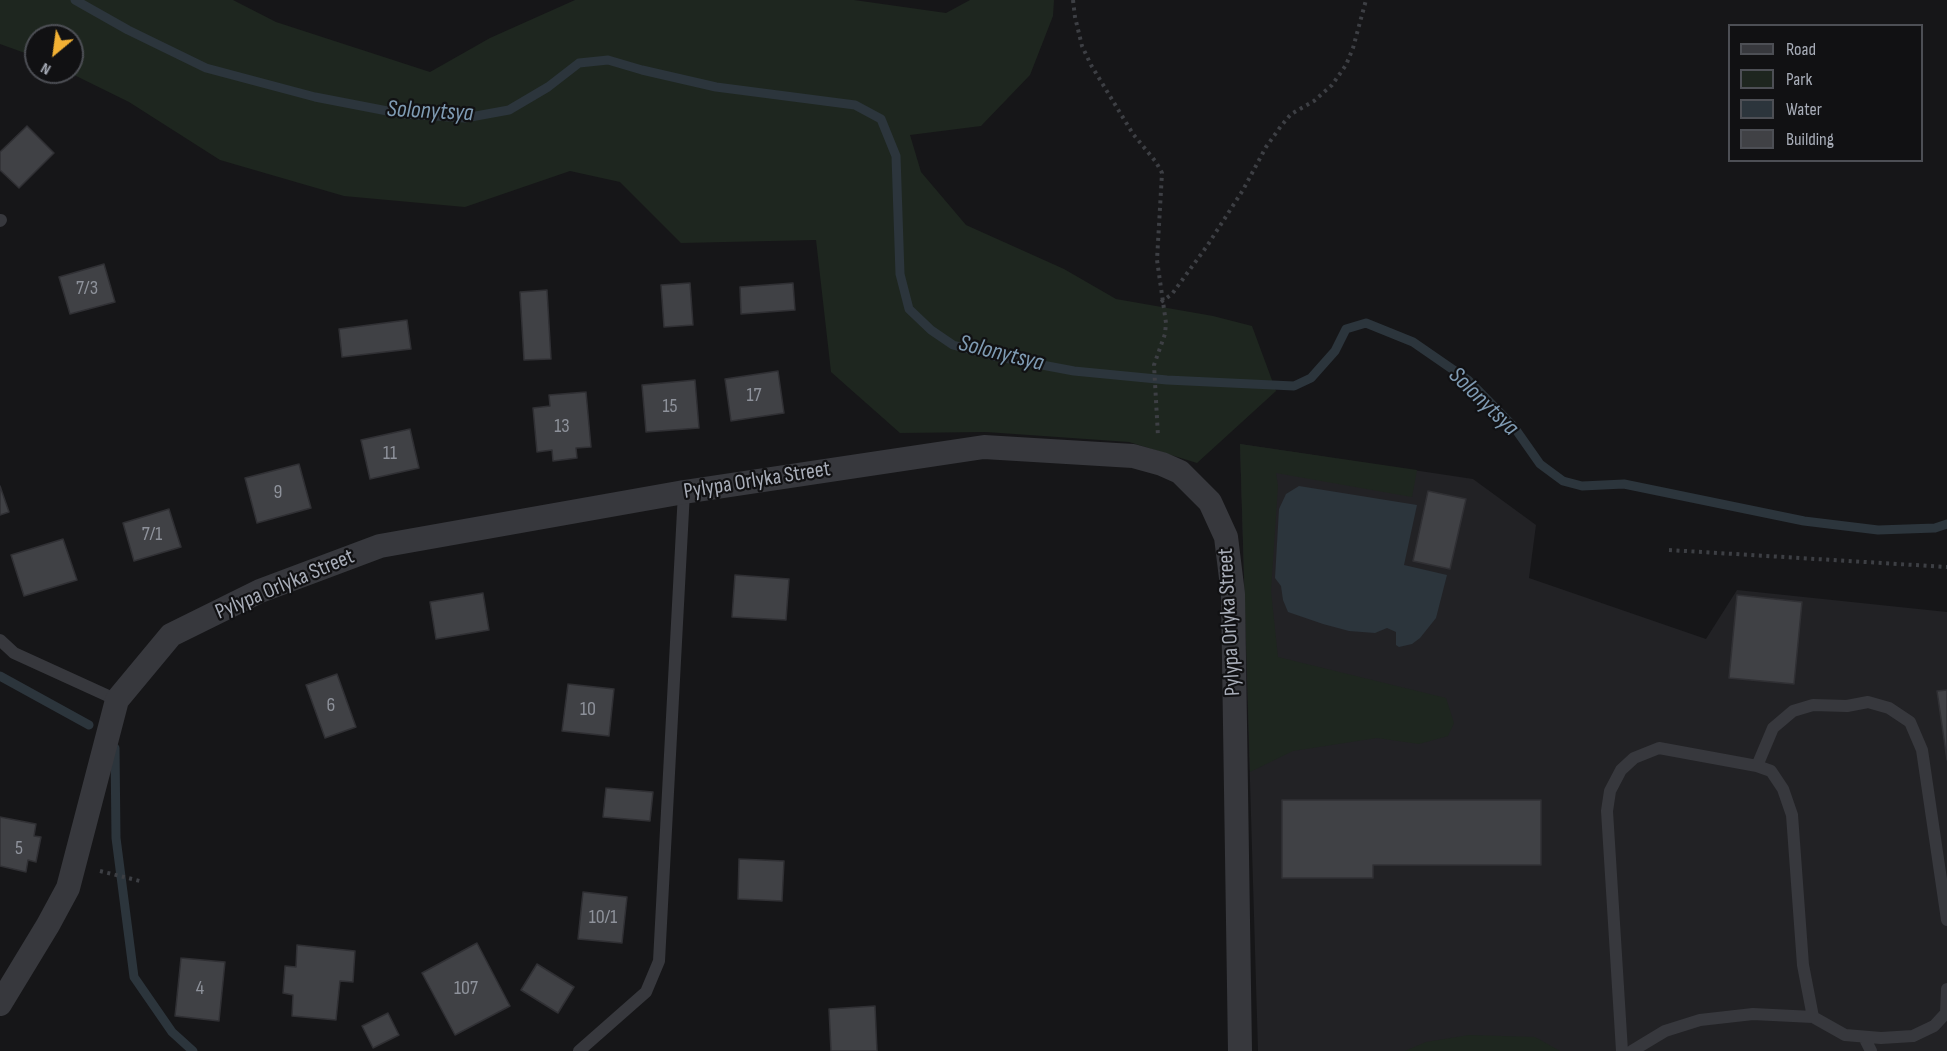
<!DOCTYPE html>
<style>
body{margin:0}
#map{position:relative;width:1947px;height:1051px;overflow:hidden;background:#161618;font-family:"Sofia Sans Condensed",sans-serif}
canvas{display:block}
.legend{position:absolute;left:1728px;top:24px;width:195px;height:138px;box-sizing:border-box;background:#111113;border:2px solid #4d4f55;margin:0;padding:8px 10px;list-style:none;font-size:18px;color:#a8adb8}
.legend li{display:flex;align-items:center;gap:12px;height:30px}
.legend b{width:30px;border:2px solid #4d4f55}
.north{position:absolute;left:24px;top:24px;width:60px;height:60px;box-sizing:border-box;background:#111113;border:2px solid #4d4f55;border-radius:50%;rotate:209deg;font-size:16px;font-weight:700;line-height:24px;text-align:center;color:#a8adb8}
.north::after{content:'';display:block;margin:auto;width:21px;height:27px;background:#f2b134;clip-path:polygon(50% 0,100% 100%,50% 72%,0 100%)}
</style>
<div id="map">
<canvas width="1947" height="1051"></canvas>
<ul class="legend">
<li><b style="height:8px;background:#37383d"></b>Road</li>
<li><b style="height:16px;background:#1e261f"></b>Park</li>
<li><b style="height:16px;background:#2c353c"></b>Water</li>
<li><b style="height:16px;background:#404145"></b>Building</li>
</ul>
<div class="north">N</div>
</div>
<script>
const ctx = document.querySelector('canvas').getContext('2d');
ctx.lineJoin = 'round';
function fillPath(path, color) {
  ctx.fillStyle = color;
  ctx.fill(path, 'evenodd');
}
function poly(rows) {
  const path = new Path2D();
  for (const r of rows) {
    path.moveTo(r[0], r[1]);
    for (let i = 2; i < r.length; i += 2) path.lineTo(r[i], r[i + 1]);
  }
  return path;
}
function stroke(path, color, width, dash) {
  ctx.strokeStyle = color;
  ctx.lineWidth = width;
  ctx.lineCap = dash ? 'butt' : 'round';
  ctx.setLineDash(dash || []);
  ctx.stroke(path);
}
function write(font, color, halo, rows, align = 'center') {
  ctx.font = font + ' "Sofia Sans Condensed",sans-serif';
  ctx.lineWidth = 4.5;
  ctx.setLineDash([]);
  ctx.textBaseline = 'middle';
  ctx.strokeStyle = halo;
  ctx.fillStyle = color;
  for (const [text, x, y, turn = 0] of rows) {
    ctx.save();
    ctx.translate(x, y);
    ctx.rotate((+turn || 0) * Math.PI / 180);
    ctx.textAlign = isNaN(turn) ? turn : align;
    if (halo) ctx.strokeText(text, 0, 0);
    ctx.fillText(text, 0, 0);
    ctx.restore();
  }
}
const built = poly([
 [1240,444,1473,479,1536,525,1529,578,1706,639,1737,590,1947,612,1947,1051,1258,1051]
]);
const green = poly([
 [0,0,233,0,276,22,430,72,490,38,575,0,854,0,946,13,970,0,1054,0,1053,16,1030,75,981,126,910,135,921,172,966,225,1064,269,1116,299,1213,316,1252,326,1276,391,1197,463,1129,442,986,432,900,433,831,372,816,240,681,243,620,182,570,171,465,207,344,196,220,160,129,102,68,72,72,72,72,36,36,36,36,57,0,44],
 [1240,444,1417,470,1412,497,1276,473,1278,486,1271,591,1278,657,1446,698,1454,723,1448,736,1419,744,1377,738,1293,751,1250,772],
 [1469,1035,1535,1037,1560,1051,1405,1051,1426,1042]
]);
const water = poly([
 [1299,486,1417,505,1404,565,1447,575,1436,618,1420,638,1412,644,1399,647,1396,645,1396,632,1387,628,1375,633,1349,631,1323,624,1288,612,1283,600,1281,586,1275,578,1279,509,1286,494]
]);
const stream = poly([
 [75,0,128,30,206,68,315,97,403,114,465,118,509,110,548,87,579,63,608,60,642,70,716,87,855,105,881,119,896,156,900,274,909,309,931,330,953,345,994,356,1074,371,1167,380,1294,386,1311,378,1335,351,1346,329,1366,323,1413,342,1468,380,1514,427,1540,464,1563,481,1582,486,1624,484,1804,521,1878,530,1935,528,1947,524],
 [0,676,89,725],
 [115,748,116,838,134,977,172,1032,193,1051]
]);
const building = poly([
 [27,126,54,153,19,188,0,170,0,152,27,126],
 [104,264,115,302,70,314,59,277,104,264],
 [690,283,693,325,664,327,661,285,690,283],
 [793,283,795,310,741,314,740,287,793,283],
 [547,290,551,359,524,360,520,292,547,290],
 [407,320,411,349,342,357,339,329,407,320],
 [778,371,784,413,731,421,725,379,778,371],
 [695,380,699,428,646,432,642,385,695,380],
 [586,392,591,447,576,448,577,458,553,461,552,450,537,452,533,408,550,406,549,395,586,392],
 [410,429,419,468,370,479,361,440,410,429],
 [299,464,311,508,257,523,245,478,299,464],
 [0,486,9,512,0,515,0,486],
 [1428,491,1466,499,1450,569,1413,561,1428,491],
 [169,509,181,547,134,561,123,523,169,509],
 [63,539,77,580,24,596,11,555,63,539],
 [735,575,789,579,786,620,732,617,735,575],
 [483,593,489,630,436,639,430,602,483,593],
 [1737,595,1802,602,1794,684,1729,678,1737,595],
 [337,674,356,727,325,738,306,685,337,674],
 [568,684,614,689,609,736,562,731,568,684],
 [1947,690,1947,760,1937,691,1947,690],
 [606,788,653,792,650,821,603,817,606,788],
 [1282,800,1541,800,1541,865,1373,865,1373,878,1282,878,1282,800],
 [0,817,36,824,34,836,41,837,36,862,28,860,26,872,0,866,0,817],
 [739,859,784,861,782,901,738,899,739,859],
 [583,892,627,897,622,943,578,939,583,892],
 [477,943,510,1006,455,1035,422,973,477,943],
 [297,945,355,951,353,982,340,981,336,1020,292,1016,293,995,283,993,285,966,296,967,297,945],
 [181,958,225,962,219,1021,175,1016,181,958],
 [537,964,574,987,558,1013,521,990,537,964],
 [875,1006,877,1051,831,1051,829,1009,875,1006],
 [388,1013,399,1035,373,1048,362,1026,388,1013]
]);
const path = poly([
 [1073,0,1075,17,1082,46,1091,65,1133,134,1156,162,1162,173,1157,260,1166,323,1165,334,1154,365,1158,436],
 [1161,302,1172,294,1207,246,1243,190,1266,147,1281,126,1291,114,1314,101,1332,85,1346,65,1353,48,1366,0],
 [1669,550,1947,567],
 [100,871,140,881]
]);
const service = poly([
 [0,221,1,220],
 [0,640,14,653,117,700],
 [1757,766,1773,728,1793,711,1813,705,1847,706,1868,702,1889,708,1910,722,1922,750,1947,920],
 [1864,1037,1871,1051],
 [579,1051,646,992,659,961,684,492],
 [1622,1051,1607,811,1610,791,1621,770,1634,758,1659,748,1757,766,1771,771,1783,789,1792,815,1803,965,1813,1017,1845,1035,1881,1038,1913,1036,1934,1026,1946,1013,1947,989],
 [1632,1051,1665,1031,1700,1020,1753,1014,1813,1017]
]);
const minor = poly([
 [0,1004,48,925,68,888,117,700,171,635,260,591,380,546,684,492,984,447,1133,456,1162,464,1180,472,1210,502,1226,537,1233,594,1240,1051]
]);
const numberNames = [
 ["7/3",87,289],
 ["17",754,396],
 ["15",670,407],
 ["13",562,427],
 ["11",390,454],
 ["9",278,493],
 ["7/1",152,535],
 ["6",331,706],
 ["10",588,710],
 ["5",19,849],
 ["10/1",603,918],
 ["4",200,989],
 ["107",466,989]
];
const streetNames = [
 ["Pylypa Orlyka Street",757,481,-9],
 ["Pylypa Orlyka Street",285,585,-23],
 ["Pylypa Orlyka Street",1230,622,-93]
];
const waterNames = [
 ["Solonytsya",430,112,3],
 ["Solonytsya",1001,354,14],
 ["Solonytsya",1483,402,44]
];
fillPath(built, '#222225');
fillPath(green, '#1e261f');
fillPath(water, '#2c353c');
stroke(stream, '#2c353c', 9);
fillPath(building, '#404145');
stroke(building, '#303034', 1.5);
stroke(path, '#3d3f44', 4, [3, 4.5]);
stroke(service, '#37383d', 12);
stroke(minor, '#37383d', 24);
write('20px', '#8e929b', null, numberNames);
write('22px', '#a8adb8', '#111113', streetNames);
write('italic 24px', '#7f9bb3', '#111113', waterNames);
</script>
